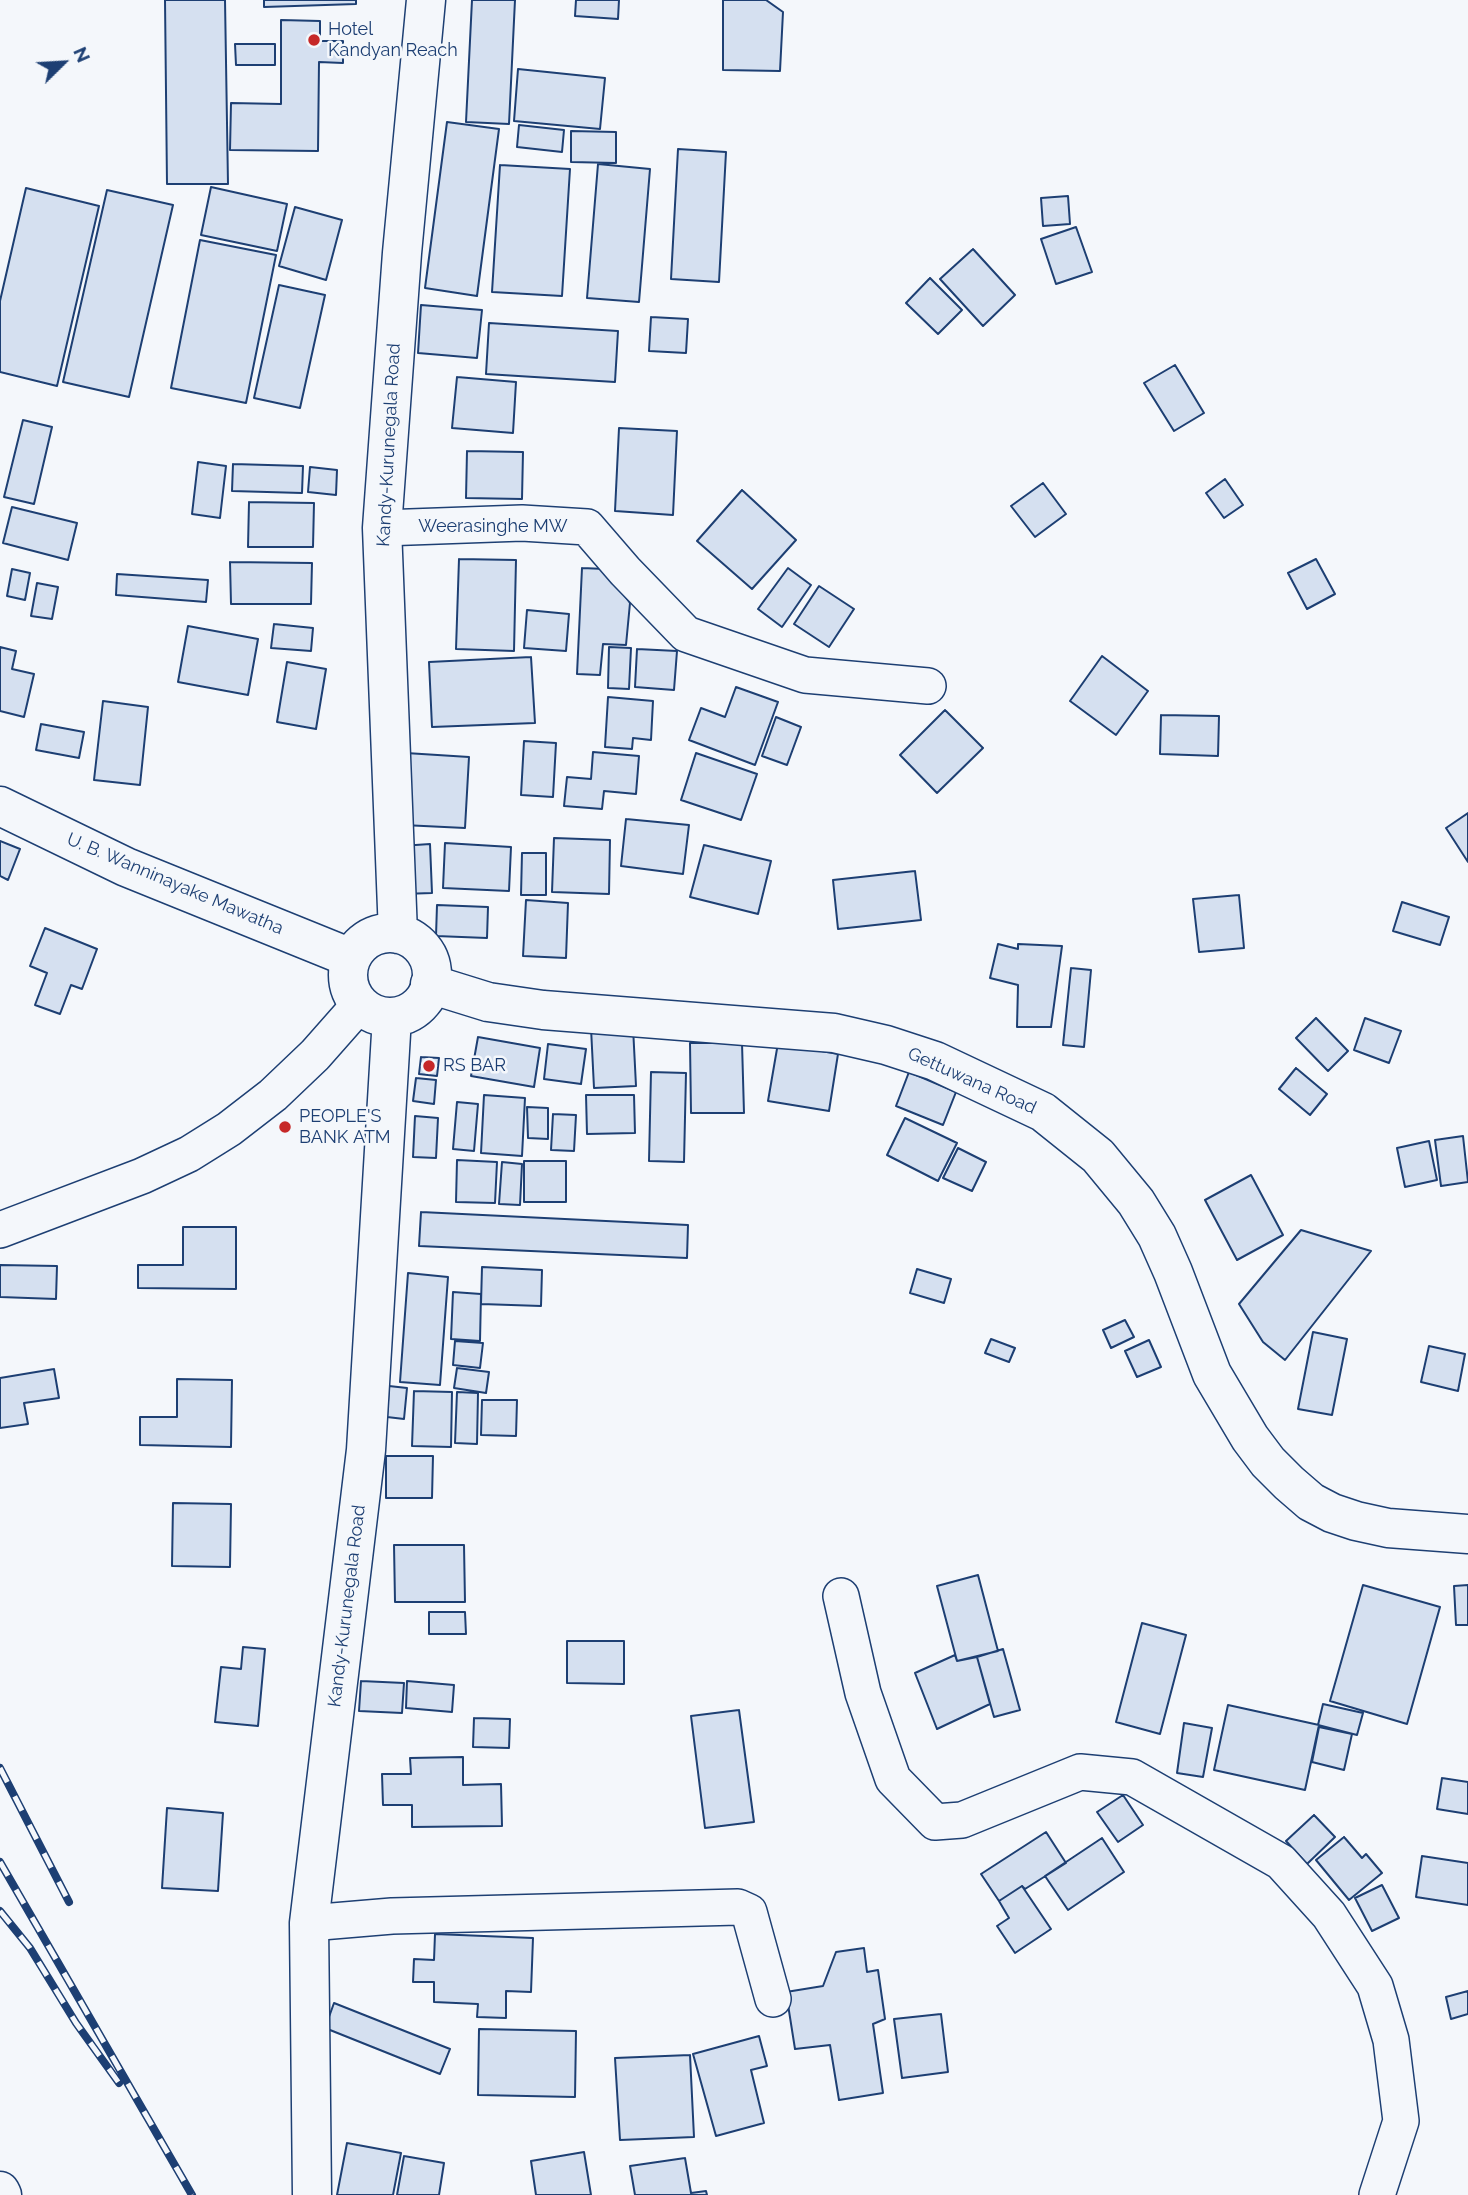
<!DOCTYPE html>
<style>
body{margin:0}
#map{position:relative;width:1468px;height:2195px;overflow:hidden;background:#f4f7fb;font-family:Raleway,sans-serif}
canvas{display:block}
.north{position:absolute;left:28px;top:28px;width:70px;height:70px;-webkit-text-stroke:5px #f4f7fb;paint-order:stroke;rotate:66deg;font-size:19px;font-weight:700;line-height:28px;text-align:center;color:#1d3f73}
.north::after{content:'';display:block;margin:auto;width:24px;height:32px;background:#1d3f73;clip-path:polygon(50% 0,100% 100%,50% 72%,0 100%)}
</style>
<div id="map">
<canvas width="1468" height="2195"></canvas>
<div class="north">N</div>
</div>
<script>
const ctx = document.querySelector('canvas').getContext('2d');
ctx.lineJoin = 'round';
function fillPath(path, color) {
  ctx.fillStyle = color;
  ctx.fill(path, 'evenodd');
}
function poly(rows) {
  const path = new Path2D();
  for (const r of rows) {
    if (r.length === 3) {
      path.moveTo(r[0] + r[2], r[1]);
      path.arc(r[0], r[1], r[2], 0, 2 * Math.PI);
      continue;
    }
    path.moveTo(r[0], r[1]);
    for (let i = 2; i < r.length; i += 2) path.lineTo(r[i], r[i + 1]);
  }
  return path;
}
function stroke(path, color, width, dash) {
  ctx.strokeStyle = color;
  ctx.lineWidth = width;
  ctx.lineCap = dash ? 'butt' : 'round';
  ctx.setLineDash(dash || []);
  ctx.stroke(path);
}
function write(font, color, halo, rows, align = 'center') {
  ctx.font = font + ' Raleway,sans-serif';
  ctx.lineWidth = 5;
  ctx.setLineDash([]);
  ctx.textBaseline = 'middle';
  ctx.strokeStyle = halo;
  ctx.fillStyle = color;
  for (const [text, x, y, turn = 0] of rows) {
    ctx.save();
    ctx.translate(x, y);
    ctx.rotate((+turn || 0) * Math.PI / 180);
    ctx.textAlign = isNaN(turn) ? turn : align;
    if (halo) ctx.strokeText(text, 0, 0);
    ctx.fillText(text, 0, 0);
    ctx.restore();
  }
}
const building = poly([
 [165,0,225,0,228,184,167,184,165,0],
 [264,0,356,0,356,4,264,7,264,0],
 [472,0,515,0,509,124,466,122,472,0],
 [576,0,619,0,618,19,575,16,576,0],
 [723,0,766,0,783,12,780,71,723,70,723,0],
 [281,20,320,21,320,41,343,41,343,63,319,62,318,151,230,150,231,103,281,104,281,20],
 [235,44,275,44,275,65,236,65,235,44],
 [518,69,605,78,600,129,514,121,518,69],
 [447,122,499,129,477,296,425,288,447,122],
 [519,125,564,130,562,152,517,147,519,125],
 [571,131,616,132,616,163,571,162,571,131],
 [678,149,726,152,719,282,671,279,678,149],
 [598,164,650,169,639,302,587,298,598,164],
 [500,165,570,169,562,296,492,292,500,165],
 [211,187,287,204,277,251,201,235,211,187],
 [26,188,99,206,57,386,0,372,0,301,26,188],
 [107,190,173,205,129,397,63,382,107,190],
 [1068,196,1070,224,1043,226,1041,198,1068,196],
 [295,207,342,220,326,280,279,266,295,207],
 [1076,227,1092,272,1056,284,1041,239,1076,227],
 [200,240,276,255,246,403,171,388,200,240],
 [973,249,1015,295,983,326,940,279,973,249],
 [930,278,962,310,938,334,906,303,930,278],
 [279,285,325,295,300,408,254,398,279,285],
 [421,305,482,310,477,358,418,353,421,305],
 [651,317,688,319,686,353,649,351,651,317],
 [489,323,618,331,615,382,486,374,489,323],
 [1175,365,1204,413,1174,431,1144,383,1175,365],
 [457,377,516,382,513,433,452,428,457,377],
 [23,420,52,427,34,504,4,497,23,420],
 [619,428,677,431,673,515,615,511,619,428],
 [467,451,523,452,522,499,466,498,467,451],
 [198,462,226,466,220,518,192,514,198,462],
 [233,464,303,466,302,493,232,491,233,464],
 [310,467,337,470,336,495,308,492,310,467],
 [1225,479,1243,505,1224,518,1206,493,1225,479],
 [1043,483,1066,514,1035,537,1011,506,1043,483],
 [742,490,796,540,752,589,697,541,742,490],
 [249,502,314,503,313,547,248,547,249,502],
 [12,507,77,523,68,560,3,543,12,507],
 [459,559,516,560,514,651,456,649,459,559],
 [1316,559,1335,594,1307,609,1288,573,1316,559],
 [230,562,312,563,311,604,231,604,230,562],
 [582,568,605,569,630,603,626,645,603,644,600,675,577,674,582,568],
 [788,568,811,585,782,627,758,609,788,568],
 [12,569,30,573,25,600,7,596,12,569],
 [117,574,208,580,206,602,116,595,117,574],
 [37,583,58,587,52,619,31,616,37,583],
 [819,586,854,609,829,647,794,624,819,586],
 [527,610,569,614,566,651,524,648,527,610],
 [274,624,313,628,311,651,271,648,274,624],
 [188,626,258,639,248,695,178,682,188,626],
 [0,647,16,651,12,669,34,674,24,717,0,711,0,647],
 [609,647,631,648,629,689,608,688,609,647],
 [637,649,677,651,674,690,635,687,637,649],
 [1102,656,1148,691,1116,735,1070,701,1102,656],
 [531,657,535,723,432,727,429,662,531,657],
 [287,662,326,669,316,729,277,722,287,662],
 [736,687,778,702,755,765,689,740,701,708,725,717,736,687],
 [608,697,653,701,651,740,633,738,632,749,605,747,608,697],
 [103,701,148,707,140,785,94,780,103,701],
 [945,710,983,748,937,793,900,755,945,710],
 [1161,715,1219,716,1218,756,1160,754,1161,715],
 [776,717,801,727,787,765,762,756,776,717],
 [41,724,84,732,79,758,36,750,41,724],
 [524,741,556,743,553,797,521,795,524,741],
 [593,752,639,756,636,794,604,791,602,809,564,806,567,777,591,779,593,752],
 [406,753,469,757,465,828,403,825,406,753],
 [696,753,757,774,741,820,681,800,696,753],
 [1468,813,1468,862,1446,828,1468,813],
 [626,819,689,825,683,874,621,866,626,819],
 [554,838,610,840,609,894,552,892,554,838],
 [0,841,20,849,8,880,0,876,0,841],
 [445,843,511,847,509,891,443,888,445,843],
 [430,844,432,893,402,894,401,846,430,844],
 [704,845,771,861,758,914,690,897,704,845],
 [522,853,546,853,546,895,521,895,522,853],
 [915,871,921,920,838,929,833,880,915,871],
 [1239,895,1244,948,1199,952,1193,899,1239,895],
 [526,900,568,903,566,958,523,956,526,900],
 [1402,902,1449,917,1440,945,1393,931,1402,902],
 [437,905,488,907,487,938,436,936,437,905],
 [45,928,97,949,82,989,71,985,60,1014,35,1005,47,973,30,966,45,928],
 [998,944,1018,949,1018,944,1062,946,1051,1027,1017,1027,1018,985,990,978,998,944],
 [1071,968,1091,970,1084,1047,1063,1045,1071,968],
 [1316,1018,1348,1051,1328,1071,1296,1038,1316,1018],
 [1365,1018,1401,1031,1389,1063,1354,1050,1365,1018],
 [633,1027,636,1086,594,1088,591,1028,633,1027],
 [478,1037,540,1048,534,1087,471,1076,478,1037],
 [690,1043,742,1043,744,1113,691,1113,690,1043],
 [778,1043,838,1054,829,1111,768,1101,778,1043],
 [548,1044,586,1049,581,1084,544,1079,548,1044],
 [421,1057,439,1058,437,1076,419,1074,421,1057],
 [1296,1068,1327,1094,1310,1115,1279,1089,1296,1068],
 [651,1072,686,1073,684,1162,649,1161,651,1072],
 [909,1072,956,1092,943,1125,896,1106,909,1072],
 [416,1078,436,1080,434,1104,413,1101,416,1078],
 [484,1095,525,1098,522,1156,481,1153,484,1095],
 [586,1095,634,1095,635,1133,587,1134,586,1095],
 [457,1102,478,1104,474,1151,453,1149,457,1102],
 [527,1107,548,1108,548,1139,528,1138,527,1107],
 [553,1114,576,1115,574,1151,551,1150,553,1114],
 [415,1116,438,1118,436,1158,413,1157,415,1116],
 [905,1118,957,1143,938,1181,887,1155,905,1118],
 [1463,1136,1468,1182,1441,1186,1435,1140,1463,1136],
 [1429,1141,1437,1180,1405,1187,1397,1148,1429,1141],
 [958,1148,986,1162,972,1191,943,1178,958,1148],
 [457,1160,497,1162,495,1203,456,1202,457,1160],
 [524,1161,566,1161,566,1202,524,1202,524,1161],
 [502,1162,522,1164,520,1205,499,1204,502,1162],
 [1251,1175,1283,1235,1237,1260,1205,1200,1251,1175],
 [421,1212,688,1225,687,1258,419,1246,421,1212],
 [183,1227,236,1227,236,1289,138,1288,138,1265,183,1265,183,1227],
 [1301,1230,1371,1251,1285,1360,1263,1342,1239,1304,1301,1230],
 [0,1265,57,1266,56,1299,0,1297,0,1265],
 [482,1267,542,1270,541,1306,481,1304,482,1267],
 [917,1269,951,1279,944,1303,910,1293,917,1269],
 [408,1273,448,1277,440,1385,400,1382,408,1273],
 [453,1292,481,1294,480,1341,451,1339,453,1292],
 [1125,1320,1134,1337,1111,1348,1103,1330,1125,1320],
 [1313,1332,1347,1339,1332,1415,1298,1409,1313,1332],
 [991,1339,1015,1348,1009,1362,985,1353,991,1339],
 [1149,1340,1161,1367,1137,1377,1125,1351,1149,1340],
 [455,1341,483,1343,480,1368,453,1365,455,1341],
 [1429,1346,1465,1354,1458,1391,1421,1382,1429,1346],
 [457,1368,489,1372,486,1393,454,1388,457,1368],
 [54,1369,59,1398,24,1403,28,1424,0,1428,0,1378,54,1369],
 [177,1379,232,1380,231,1447,140,1445,140,1417,177,1417,177,1379],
 [389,1386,407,1388,404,1419,387,1417,389,1386],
 [414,1391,452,1392,451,1447,412,1446,414,1391],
 [457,1392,478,1393,477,1444,455,1443,457,1392],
 [482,1400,517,1400,516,1436,481,1435,482,1400],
 [386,1456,433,1456,432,1498,386,1498,386,1456],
 [173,1503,231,1504,230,1567,172,1566,173,1503],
 [394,1545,464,1545,465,1602,395,1602,394,1545],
 [978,1575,998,1651,957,1661,937,1586,978,1575],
 [1363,1585,1440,1607,1407,1724,1330,1701,1363,1585],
 [1468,1585,1468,1625,1456,1625,1454,1586,1468,1585],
 [429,1612,465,1612,466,1634,429,1634,429,1612],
 [1142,1623,1186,1635,1160,1734,1116,1722,1142,1623],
 [567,1641,624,1641,624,1684,567,1683,567,1641],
 [243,1647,265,1649,258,1726,215,1722,221,1667,241,1669,243,1647],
 [1003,1649,1020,1710,994,1717,977,1657,1003,1649],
 [955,1655,957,1661,977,1657,990,1704,937,1729,915,1673,955,1655],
 [361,1681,404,1683,402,1713,359,1711,361,1681],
 [407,1681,454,1685,452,1712,406,1708,407,1681],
 [1323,1704,1363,1713,1357,1735,1318,1725,1323,1704],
 [1228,1705,1319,1725,1305,1790,1214,1770,1228,1705],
 [739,1710,754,1822,705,1828,691,1716,739,1710],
 [474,1718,510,1719,509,1748,473,1747,474,1718],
 [1184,1723,1212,1728,1203,1777,1177,1773,1184,1723],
 [1319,1727,1352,1734,1344,1770,1312,1762,1319,1727],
 [463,1757,463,1785,501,1784,502,1826,412,1827,412,1805,383,1805,382,1774,411,1774,410,1758,463,1757],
 [1442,1778,1468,1782,1468,1814,1437,1809,1442,1778],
 [1123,1795,1143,1825,1118,1842,1097,1812,1123,1795],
 [167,1808,223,1813,218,1891,162,1888,167,1808],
 [1314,1815,1335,1837,1307,1864,1286,1841,1314,1815],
 [1046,1832,1066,1863,1025,1889,1022,1886,999,1901,981,1874,1046,1832],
 [1344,1837,1362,1858,1366,1854,1382,1873,1349,1900,1316,1860,1344,1837],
 [1102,1838,1124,1872,1068,1910,1045,1876,1102,1838],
 [1422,1856,1468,1863,1468,1905,1416,1897,1422,1856],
 [1382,1885,1399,1918,1372,1931,1355,1898,1382,1885],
 [1022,1886,1051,1929,1015,1953,997,1926,1009,1918,999,1901,1022,1886],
 [435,1934,533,1938,531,1992,506,1991,506,2018,477,2017,478,2004,434,2002,434,1982,413,1982,414,1959,434,1960,435,1934],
 [864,1948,867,1972,878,1970,885,2019,873,2024,883,2093,839,2100,830,2045,795,2049,786,1992,823,1986,836,1952,864,1948],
 [1468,1991,1468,2014,1451,2019,1446,1997,1468,1991],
 [334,2003,450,2049,440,2074,325,2028,334,2003],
 [941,2014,948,2072,902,2078,894,2019,941,2014],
 [479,2029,576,2031,575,2097,478,2095,479,2029],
 [759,2036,767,2066,751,2070,764,2123,716,2136,693,2054,759,2036],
 [690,2055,694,2137,620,2140,615,2058,690,2055],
 [347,2143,401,2153,393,2195,337,2195,347,2143],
 [584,2152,591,2195,536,2195,531,2161,584,2152],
 [404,2156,444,2163,439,2195,397,2195,404,2156],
 [685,2158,691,2193,706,2191,707,2195,635,2195,630,2166,685,2158]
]);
const minor = poly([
 [382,528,522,523,587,527,625,571,686,634,805,675,928,686],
 [0,1230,142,1176,189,1154,229,1129,273,1095,315,1055,360,1004],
 [841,1596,863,1693,893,1779,935,1822,962,1820,1080,1772,1132,1777,1281,1862,1329,1915,1375,1986,1391,2040,1401,2121,1377,2195],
 [309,1923,392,1916,738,1907,749,1912,773,1999]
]);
const major = poly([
 [0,806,126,867,351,958],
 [430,984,488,1002,543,1010,834,1033,886,1045,935,1061,1043,1112,1098,1156,1136,1202,1157,1236,1173,1272,1212,1374,1250,1438,1268,1462,1289,1483,1311,1502,1332,1513,1356,1521,1388,1528,1468,1534],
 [0,2191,2,2195]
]);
const highway = poly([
 [390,975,42],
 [398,934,382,528,402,253,426,0],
 [312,2195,309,1923,366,1450,392,1017]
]);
const rail = poly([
 [0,1768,69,1902],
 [0,1862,192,2195],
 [0,1911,30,1948,76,2023,119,2083]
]);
const markers = [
 [314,40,7,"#c62828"],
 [429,1066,7,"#c62828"],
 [285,1127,7,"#c62828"]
];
const poiNames = [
 ["Hotel",328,30],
 ["Kandyan Reach",328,51],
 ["RS BAR",443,1066],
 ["PEOPLE'S",299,1117],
 ["BANK ATM",299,1138]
];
const streetNames = [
 ["Kandy-Kurunegala Road",389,445,-87],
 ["Weerasinghe MW",493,527],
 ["U. B. Wanninayake Mawatha",175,884,23],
 ["Gettuwana Road",972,1081,24],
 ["Kandy-Kurunegala Road",347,1606,-83]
];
fillPath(building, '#d5e0f0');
stroke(building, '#1d3f73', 2);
stroke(minor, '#1d3f73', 38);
stroke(major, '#1d3f73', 41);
stroke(highway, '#1d3f73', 41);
stroke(minor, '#f4f7fb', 35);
stroke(major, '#f4f7fb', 38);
stroke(highway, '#f4f7fb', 38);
stroke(rail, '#1d3f73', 8);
stroke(rail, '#f4f7fb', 5, [16]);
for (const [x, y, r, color] of markers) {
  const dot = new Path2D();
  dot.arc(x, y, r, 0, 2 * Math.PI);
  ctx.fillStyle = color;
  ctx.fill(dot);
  stroke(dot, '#f4f7fb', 2.5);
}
write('18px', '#1d3f73', '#f4f7fb', poiNames, 'left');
write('18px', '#1d3f73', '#f4f7fb', streetNames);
</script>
